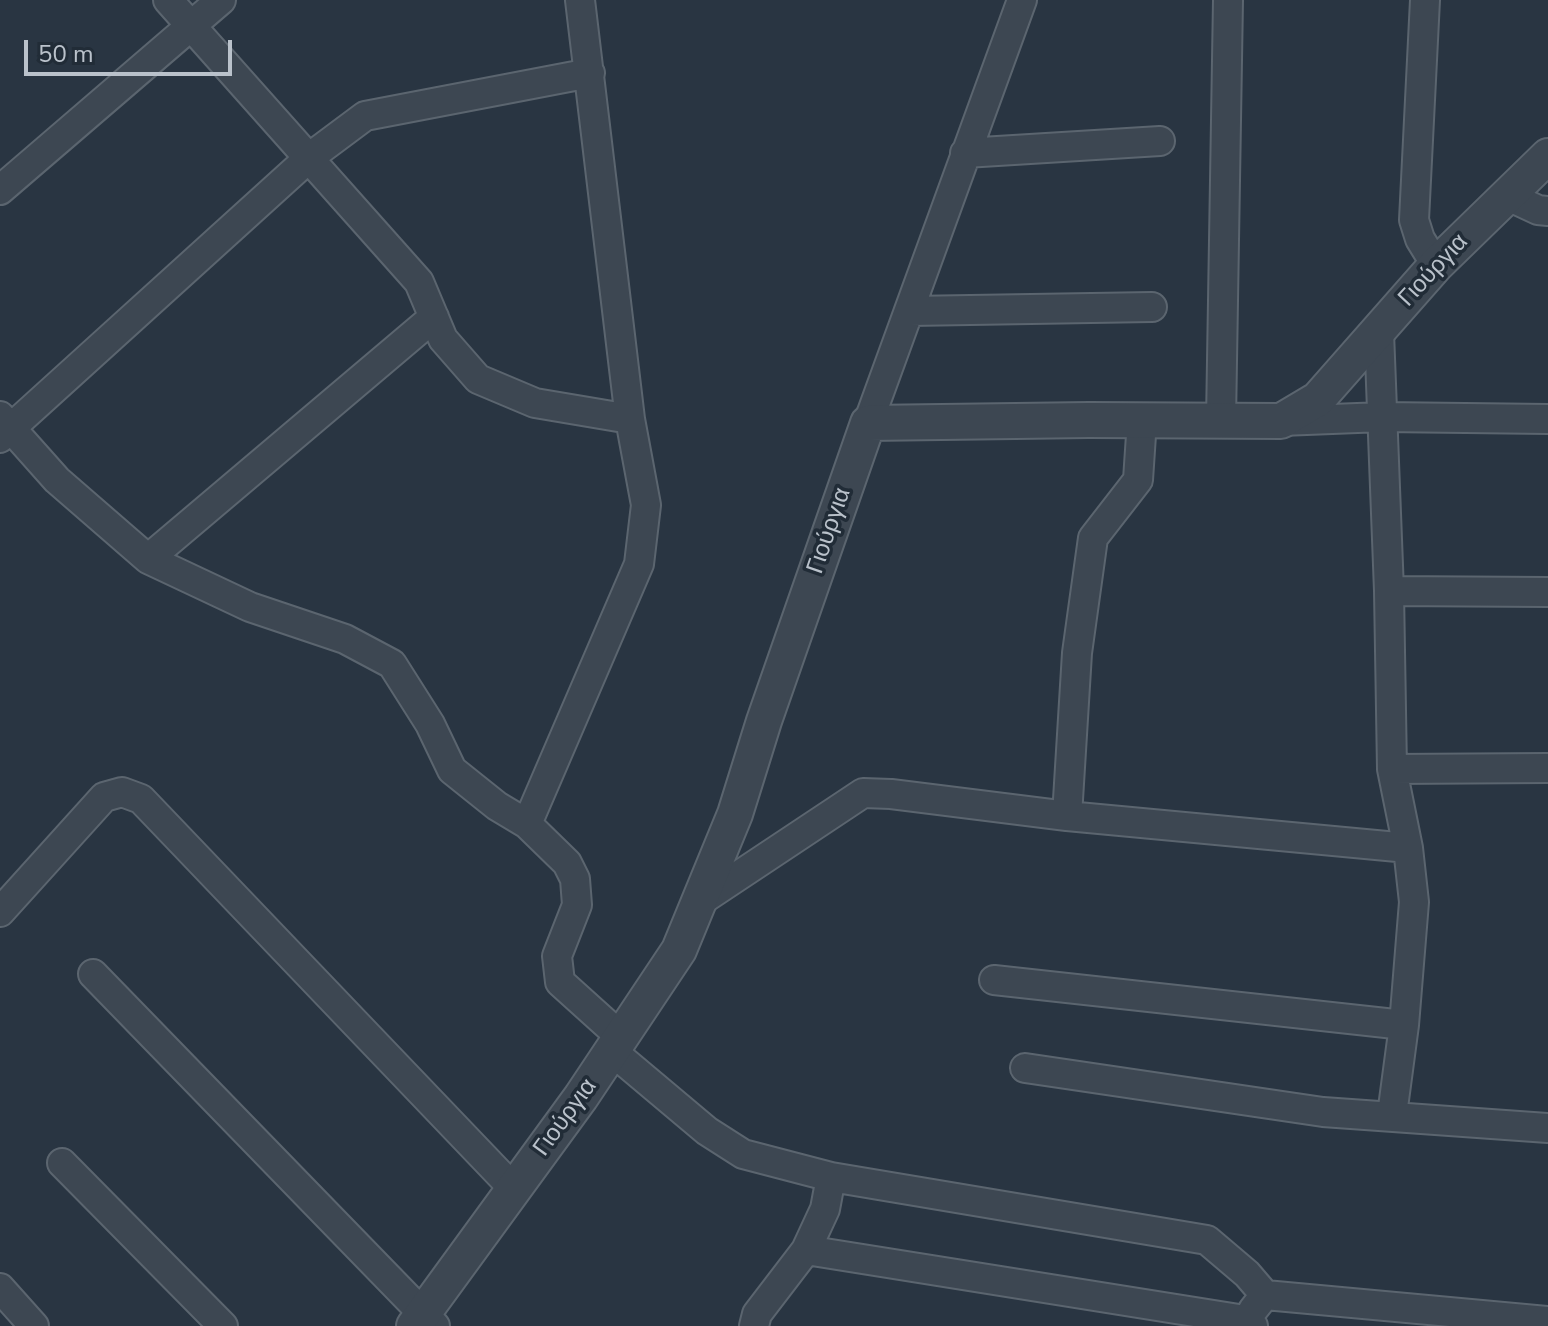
<!DOCTYPE html>
<meta charset="utf-8">
<style>
body{margin:0}
#map{position:relative;width:1548px;height:1326px;overflow:hidden;background:#293542;font-family:"Nunito Sans",sans-serif}
canvas{display:block}
.scale{position:absolute;left:24px;top:40px;width:208px;height:36px;box-sizing:border-box;border:4px solid #bac2cb;border-top:0;padding-left:10px;font-size:24px;line-height:28px;white-space:nowrap;color:#bac2cb;-webkit-text-stroke:6px #212c37;paint-order:stroke}
</style>
<div id="map">
<canvas width="1548" height="1326"></canvas>
<div class="scale">50 m</div>
</div>
<script>
const ctx = document.querySelector('canvas').getContext('2d');
ctx.lineJoin = 'round';
function poly(rows) {
  const path = new Path2D();
  for (const r of rows) {
    path.moveTo(r[0], r[1]);
    for (let i = 2; i < r.length; i += 2) path.lineTo(r[i], r[i + 1]);
  }
  return path;
}
function stroke(path, color, width, dash) {
  ctx.strokeStyle = color;
  ctx.lineWidth = width;
  ctx.lineCap = dash ? 'butt' : 'round';
  ctx.setLineDash(dash || []);
  ctx.stroke(path);
}
function write(font, color, halo, rows, align = 'center') {
  ctx.font = font + ' "Nunito Sans",sans-serif';
  ctx.lineWidth = 7;
  ctx.setLineDash([]);
  ctx.textBaseline = 'middle';
  ctx.strokeStyle = halo;
  ctx.fillStyle = color;
  for (const [text, x, y, turn = 0] of rows) {
    ctx.save();
    ctx.translate(x, y);
    ctx.rotate((+turn || 0) * Math.PI / 180);
    ctx.textAlign = isNaN(turn) ? turn : align;
    if (halo) ctx.strokeText(text, 0, 0);
    ctx.fillText(text, 0, 0);
    ctx.restore();
  }
}
const minor = poly([
 [168,0,419,282,443,339,478,379,535,403,630,419,646,505,639,564,527,824],
 [580,0,630,419],
 [1425,0,1414,220,1420,239,1436,265],
 [965,153,1160,141],
 [0,190,221,0],
 [1508,196,1538,210,1548,211],
 [910,311,1152,307],
 [1379,332,1389,591,1392,769,1408,848,1414,902,1404,1025,1392,1115],
 [0,416,57,480,148,559,250,607,345,639,392,664,430,724,452,770,497,806,527,824,567,863,575,879,577,905,557,956,560,982,621,1037],
 [1221,421,1228,0],
 [1281,421,1383,417,1548,419],
 [868,423,1022,0],
 [0,438,310,157,365,116,590,73],
 [148,559,434,317],
 [1389,591,1548,592],
 [1392,769,1548,768],
 [1067,816,1077,653,1093,538,1138,480,1142,420],
 [699,902,863,793,891,794,1067,816,1408,848],
 [0,912,104,797,122,792,141,799,514,1189],
 [93,974,435,1326],
 [994,980,1404,1025],
 [613,1052,707,1131,743,1154,831,1177,1207,1240,1247,1274,1265,1295],
 [1025,1068,1323,1112,1548,1128],
 [62,1163,223,1326],
 [806,1250,1245,1320,1253,1326],
 [0,1288,34,1326],
 [1253,1310,1265,1295,1548,1321],
 [754,1326,757,1314,806,1250,825,1209,831,1177]
]);
const tertiary = poly([
 [414,1326,581,1097,679,950,735,814,764,721,868,423,1089,420,1281,421,1318,399,1436,265,1548,156]
]);
const streetNames = [
 ["Γιούργια",1434,271,-47],
 ["Γιούργια",830,531,-71],
 ["Γιούργια",566,1118,-54]
];
stroke(minor, '#5b656f', 32);
stroke(tertiary, '#5b656f', 38);
stroke(minor, '#3d4752', 28);
stroke(tertiary, '#3d4752', 34);
write('24px', '#bac2cb', '#212c37', streetNames);
</script>
